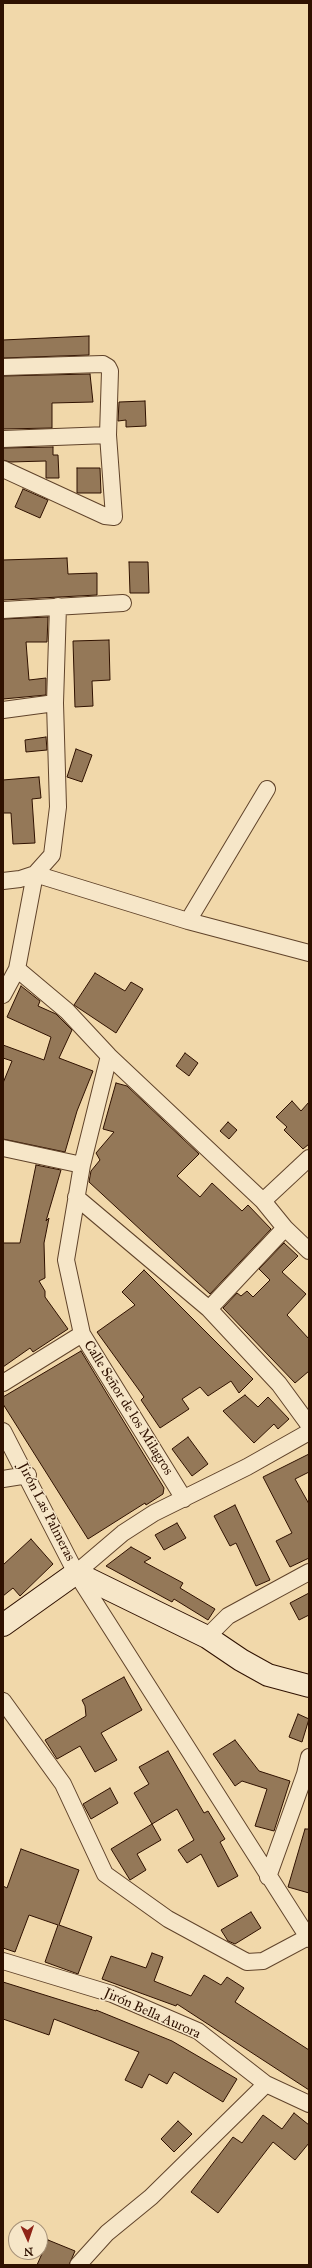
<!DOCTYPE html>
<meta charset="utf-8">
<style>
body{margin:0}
#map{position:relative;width:312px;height:2268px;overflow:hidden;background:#f1d8aa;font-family:"IM FELL Great Primer",serif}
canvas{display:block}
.frame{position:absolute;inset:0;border:4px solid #2f1100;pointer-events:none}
.north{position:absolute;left:8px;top:2220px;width:40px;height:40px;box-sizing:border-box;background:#f6e6c8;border:1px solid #a69178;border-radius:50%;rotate:177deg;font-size:11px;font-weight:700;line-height:16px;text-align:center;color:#2f1100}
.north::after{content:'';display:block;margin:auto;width:14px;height:18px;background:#8f2418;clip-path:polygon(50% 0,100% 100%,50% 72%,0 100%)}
</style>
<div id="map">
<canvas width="312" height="2268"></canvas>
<div class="frame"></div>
<div class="north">N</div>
</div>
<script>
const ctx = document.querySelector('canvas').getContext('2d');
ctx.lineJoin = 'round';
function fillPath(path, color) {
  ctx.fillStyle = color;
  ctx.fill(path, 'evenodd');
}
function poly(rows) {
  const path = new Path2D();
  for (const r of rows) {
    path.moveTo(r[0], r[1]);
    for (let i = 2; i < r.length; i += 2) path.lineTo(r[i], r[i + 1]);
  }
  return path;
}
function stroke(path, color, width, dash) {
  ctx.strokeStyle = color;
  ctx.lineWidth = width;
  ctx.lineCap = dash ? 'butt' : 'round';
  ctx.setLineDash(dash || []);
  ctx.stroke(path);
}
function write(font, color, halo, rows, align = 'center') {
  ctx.font = font + ' "IM FELL Great Primer",serif';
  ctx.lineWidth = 3;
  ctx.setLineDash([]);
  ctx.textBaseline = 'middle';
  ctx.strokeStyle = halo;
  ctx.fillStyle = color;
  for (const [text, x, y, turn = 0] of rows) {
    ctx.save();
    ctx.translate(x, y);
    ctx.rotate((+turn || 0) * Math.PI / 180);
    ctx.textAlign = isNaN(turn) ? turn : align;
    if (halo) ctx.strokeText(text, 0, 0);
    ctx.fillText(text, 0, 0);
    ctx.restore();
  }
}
const building = poly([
 [89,336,89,355,3,358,3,340,89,336],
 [90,374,93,402,52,403,52,428,3,429,3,376,90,374],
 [145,401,146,426,126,427,126,420,118,421,119,402,145,401],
 [53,447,53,455,58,455,59,478,46,478,46,461,10,462,3,460,3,448,53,447],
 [77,468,100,468,101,493,77,493,77,468],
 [23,489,48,500,40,518,15,507,23,489],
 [67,558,68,574,97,573,97,595,3,600,3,560,67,558],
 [129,562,148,562,149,593,130,593,129,562],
 [48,617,47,642,26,642,29,680,46,678,46,695,3,699,3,619,48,617],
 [109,640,110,680,92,681,93,706,75,707,73,641,109,640],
 [46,737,47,750,26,752,25,740,46,737],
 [76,749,92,755,82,782,67,777,76,749],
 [39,777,41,798,32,799,35,843,13,844,11,813,3,813,3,780,39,777],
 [95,973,125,991,131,982,143,989,116,1033,74,1005,95,973],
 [21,986,40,1001,38,1006,56,1014,72,1030,59,1058,93,1071,77,1111,65,1152,3,1139,3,1083,12,1061,3,1058,3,1045,44,1060,51,1037,7,1017,21,986],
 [185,1053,198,1063,189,1076,176,1066,185,1053],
 [116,1083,127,1086,199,1154,177,1176,200,1197,212,1183,242,1211,248,1205,271,1229,210,1294,89,1182,91,1171,100,1160,96,1153,114,1132,103,1129,116,1083],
 [292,1101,301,1111,309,1102,309,1144,303,1149,284,1130,287,1127,276,1117,292,1101],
 [228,1122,237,1130,229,1139,220,1131,228,1122],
 [36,1165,61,1170,46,1221,49,1218,44,1243,45,1278,39,1281,45,1291,45,1297,68,1329,33,1352,30,1348,3,1367,3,1243,20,1243,36,1165],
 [284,1243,298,1256,282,1272,306,1294,287,1315,309,1339,309,1371,295,1383,223,1308,237,1293,241,1296,247,1291,253,1297,270,1280,259,1269,284,1243],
 [144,1270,253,1379,239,1393,231,1381,208,1396,200,1387,182,1399,189,1409,160,1428,141,1400,144,1397,97,1332,135,1305,122,1292,144,1270],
 [81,1351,164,1488,163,1494,146,1505,145,1503,88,1539,3,1404,3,1397,81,1351],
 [245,1395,258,1407,268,1397,289,1419,278,1429,274,1424,254,1443,223,1411,245,1395],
 [188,1437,208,1464,192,1476,172,1449,188,1437],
 [309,1454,309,1472,295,1479,309,1504,309,1558,290,1567,276,1541,292,1533,263,1477,309,1454],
 [235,1505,270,1580,256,1586,236,1543,230,1546,214,1516,235,1505],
 [177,1523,186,1538,164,1550,155,1535,177,1523],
 [31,1539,53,1564,20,1596,13,1588,3,1596,3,1565,31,1539],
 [131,1547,151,1558,144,1562,183,1583,180,1588,215,1609,208,1620,174,1599,172,1602,106,1566,131,1547],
 [309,1593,309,1615,299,1620,290,1603,309,1593],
 [124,1677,142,1710,101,1733,117,1760,95,1772,80,1746,57,1759,45,1740,86,1716,85,1706,82,1700,124,1677],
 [298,1714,309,1719,302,1742,289,1737,298,1714],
 [235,1740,259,1771,290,1781,274,1831,255,1826,267,1789,242,1781,235,1786,213,1754,235,1740],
 [168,1751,204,1813,208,1811,225,1839,220,1842,238,1876,218,1887,201,1854,187,1863,178,1850,194,1840,177,1809,152,1824,134,1793,149,1784,139,1767,168,1751],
 [110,1788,118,1803,91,1819,83,1804,110,1788],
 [152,1824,161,1840,137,1854,146,1870,130,1880,111,1849,152,1824],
 [305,1829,309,1829,309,1893,288,1887,305,1829],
 [21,1849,79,1870,59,1925,92,1937,78,1974,45,1962,58,1925,29,1915,15,1952,3,1948,3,1886,7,1888,21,1849],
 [251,1912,261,1928,235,1944,228,1941,221,1930,251,1912],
 [152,1953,163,1957,154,1981,191,1996,204,1975,221,1985,227,1977,244,1988,235,2002,309,2050,309,2090,177,2004,176,2006,102,1979,111,1956,146,1968,152,1953],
 [3,1982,96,2011,96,2010,172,2041,237,2079,223,2102,174,2072,167,2084,149,2074,142,2088,125,2080,139,2052,54,2019,49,2035,3,2019,3,1982],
 [294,2113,309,2125,309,2143,295,2160,273,2142,218,2213,191,2192,233,2137,242,2143,263,2115,282,2129,294,2113],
 [178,2121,192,2134,174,2152,161,2139,178,2121],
 [48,2240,75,2251,69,2265,37,2265,48,2240]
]);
const street = poly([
 [3,367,103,364,108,367,110,371,108,435,114,517,105,516,3,469],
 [3,439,108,435],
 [3,610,123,603],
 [3,710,55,703],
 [3,881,20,879,35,874,52,855,58,807,55,703,58,606],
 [188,921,267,789],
 [17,969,67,1011,109,1056,263,1201,285,1228,309,1251],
 [3,995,17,969,35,874,188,921,309,953],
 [109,1056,82,1165,66,1260,82,1334,184,1499],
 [3,1148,82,1165],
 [76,1197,209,1309,279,1384,309,1425],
 [263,1201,309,1158],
 [209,1309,285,1228],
 [3,1383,82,1334],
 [3,1431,76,1573,309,1939],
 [3,1479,28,1475],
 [76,1573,123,1533,154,1513,247,1467,309,1432],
 [207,1637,228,1616,309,1572],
 [3,1701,63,1784,105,1874,168,1919,247,1962,263,1961,308,1937],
 [268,1877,305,1774,309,1757],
 [3,1961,112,1994,198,2031,266,2084,309,2104],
 [78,2265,107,2233,151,2197,266,2084]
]);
const secondary = poly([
 [3,1625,76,1573,207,1637,241,1660,268,1675,309,1686]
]);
const streetNames = [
 ["Calle Señor de los Milagros",128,1408,58],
 ["Jirón Las Palmeras",46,1512,63],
 ["Jirón Bella Aurora",152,2014,24]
];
fillPath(building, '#947858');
stroke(building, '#2f1100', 1);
stroke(street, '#60432a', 18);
stroke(secondary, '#2f1100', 24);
stroke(street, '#f6e6c8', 16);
stroke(secondary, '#f6e6c8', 22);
write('14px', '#2f1100', '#f6e6c8', streetNames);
</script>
